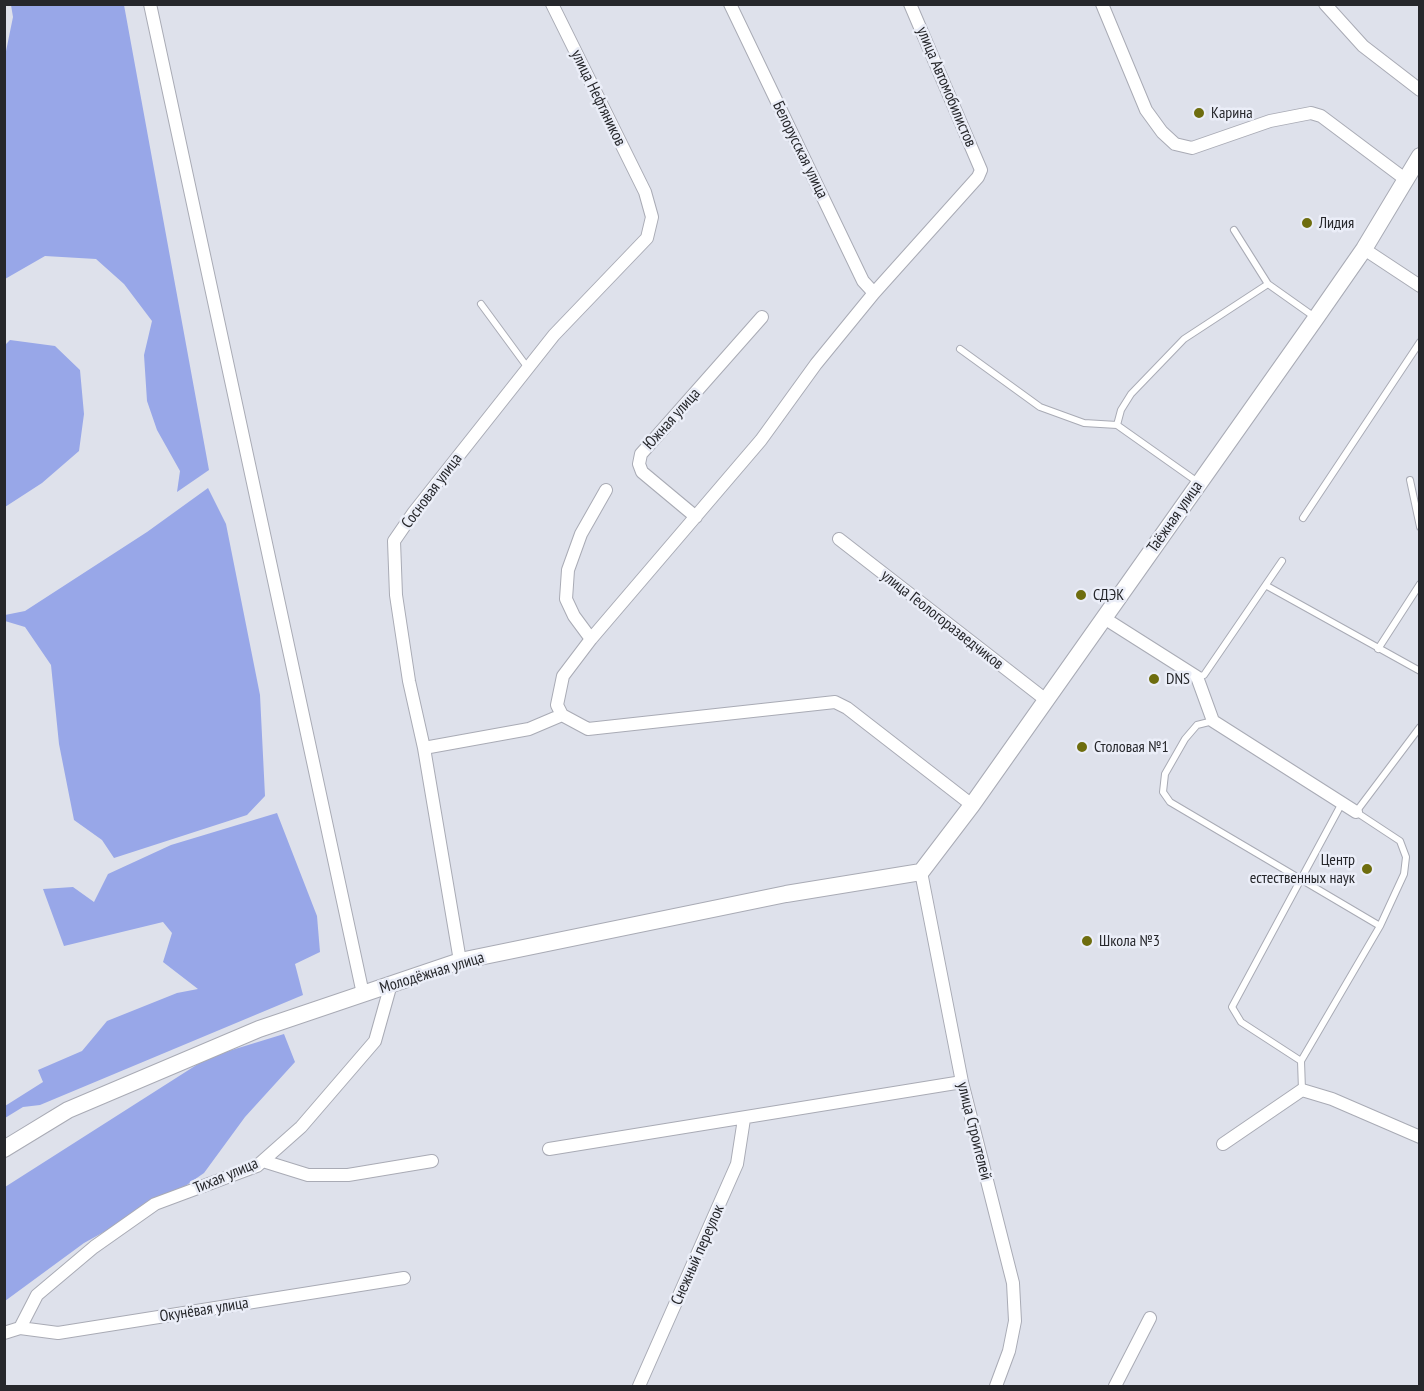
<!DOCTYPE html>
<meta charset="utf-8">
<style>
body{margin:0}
#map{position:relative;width:1424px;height:1391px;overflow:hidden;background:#dee1eb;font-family:"PT Sans Narrow",sans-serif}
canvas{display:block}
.frame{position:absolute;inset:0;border:6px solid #26272b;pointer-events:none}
</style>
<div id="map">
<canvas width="1424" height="1391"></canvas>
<div class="frame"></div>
</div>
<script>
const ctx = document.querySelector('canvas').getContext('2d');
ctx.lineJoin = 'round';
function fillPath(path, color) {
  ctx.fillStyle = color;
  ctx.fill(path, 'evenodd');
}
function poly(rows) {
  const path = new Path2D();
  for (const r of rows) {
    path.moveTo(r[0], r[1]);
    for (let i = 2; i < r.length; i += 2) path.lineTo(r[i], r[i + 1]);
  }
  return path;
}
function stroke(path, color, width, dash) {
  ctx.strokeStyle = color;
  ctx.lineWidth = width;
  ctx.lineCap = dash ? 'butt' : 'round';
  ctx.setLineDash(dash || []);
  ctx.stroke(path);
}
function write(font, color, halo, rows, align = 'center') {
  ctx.font = font + ' "PT Sans Narrow",sans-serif';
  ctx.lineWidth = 5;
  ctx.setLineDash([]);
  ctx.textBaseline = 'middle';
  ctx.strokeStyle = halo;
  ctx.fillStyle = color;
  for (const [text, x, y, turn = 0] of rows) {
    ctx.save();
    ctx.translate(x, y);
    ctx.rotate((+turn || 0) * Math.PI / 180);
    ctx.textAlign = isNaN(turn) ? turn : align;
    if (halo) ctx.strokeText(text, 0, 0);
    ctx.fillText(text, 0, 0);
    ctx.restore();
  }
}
const forest = poly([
 [11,5,124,5,209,470,177,492,180,471,157,430,147,401,144,355,152,321,124,284,96,259,45,256,5,279,4,61,13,17],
 [10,340,55,346,80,370,84,414,79,451,42,483,5,507,4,346],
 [208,488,226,524,260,695,265,796,247,815,114,858,102,840,74,820,59,744,51,665,25,627,5,621,5,615,25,611,147,532],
 [277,813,317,916,320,952,295,964,303,995,40,1105,23,1107,5,1118,5,1106,43,1082,38,1070,82,1051,107,1021,177,993,198,989,163,962,172,933,163,922,64,946,43,889,73,887,94,902,108,874,171,845],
 [284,1034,295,1062,245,1117,204,1173,178,1191,84,1243,5,1301,5,1187,209,1057]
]);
const lane = poly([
 [1234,230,1268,284,1316,318],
 [481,304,528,368],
 [960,349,1040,407,1084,423,1117,425,1199,483],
 [1117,425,1121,410,1131,394,1184,339,1268,284],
 [1410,480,1420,527],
 [1303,518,1420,342],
 [1267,586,1420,671],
 [1378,649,1420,584],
 [1197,677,1204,675,1282,561],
 [1213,721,1197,725,1185,739,1165,774,1163,792,1170,802,1380,926],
 [1301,1061,1241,1022,1232,1007,1342,803],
 [1302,1090,1301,1061,1380,926,1404,874,1406,857,1400,841,1356,812,1420,727]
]);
const street = poly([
 [150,4,363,994],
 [730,4,863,281,874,293],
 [910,4,981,170,978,177,874,293,816,364,761,440,591,639,563,676,557,705,562,715,588,729,835,702,847,708,972,805],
 [1102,4,1146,110,1162,132,1175,144,1192,148,1270,121,1311,113,1321,116,1405,179],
 [1325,4,1363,46,1420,90],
 [1364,249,1420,286],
 [696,517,642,472,639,464,641,454,762,317],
 [839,539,1046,700],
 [1104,618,1197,677,1213,721,1356,812],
 [591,639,574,616,566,599,568,570,581,534,606,490],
 [424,748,529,729,562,715],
 [921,872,962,1082,1013,1283,1015,1321,1009,1351,996,1386],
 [460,961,424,748,409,681,396,595,394,541,414,512,554,335,647,238,652,217,645,192,552,4],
 [1223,1144,1302,1090,1332,1099,1420,1137],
 [549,1149,962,1082],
 [263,1161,308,1175,348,1175,432,1161],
 [20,1328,37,1295,94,1247,155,1204,257,1166,301,1127,375,1041,391,984],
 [4,1333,20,1328,58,1333,404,1278],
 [639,1386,737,1164,744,1119],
 [1115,1386,1150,1318]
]);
const secondary = poly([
 [4,1149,68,1110,259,1029,460,961,786,894,921,872,972,805,1316,318,1364,249,1420,156]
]);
const markers = [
 [1199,113,6,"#6e6d0e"],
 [1307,223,6,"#6e6d0e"],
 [1081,595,6,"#6e6d0e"],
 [1154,679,6,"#6e6d0e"],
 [1082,747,6,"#6e6d0e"],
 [1367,869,6,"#6e6d0e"],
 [1087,941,6,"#6e6d0e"]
];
const streetNames = [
 ["улица Автомобилистов",946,87,67],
 ["улица Нефтяников",598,98,64],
 ["Белорусская улица",800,150,64],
 ["Южная улица",672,419,-48],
 ["Сосновая улица",432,491,-53],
 ["Таёжная улица",1175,517,-55],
 ["улица Геологоразведчиков",942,620,38],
 ["Молодёжная улица",432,973,-17],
 ["улица Строителей",974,1131,76],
 ["Тихая улица",226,1176,-23],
 ["Снежный переулок",698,1255,-66],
 ["Окунёвая улица",204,1310,-9]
];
const poiNames = [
 ["Карина",1211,113],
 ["Лидия",1319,223],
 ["СДЭК",1093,595],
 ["DNS",1166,679],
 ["Столовая №1",1094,747],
 ["Центр",1355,860,"right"],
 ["естественных наук",1355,878,"right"],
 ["Школа №3",1099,941]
];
fillPath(forest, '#98a7e8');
stroke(lane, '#a9abb5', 8);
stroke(street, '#a9abb5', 14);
stroke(secondary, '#a9abb5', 18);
stroke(lane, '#fff', 6);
stroke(street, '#fff', 12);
stroke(secondary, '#fff', 16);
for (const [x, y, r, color] of markers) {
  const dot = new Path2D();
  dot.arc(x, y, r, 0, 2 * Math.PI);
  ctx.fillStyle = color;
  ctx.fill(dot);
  stroke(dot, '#ebeef8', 2);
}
write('16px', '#26272b', '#ebeef8', streetNames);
write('16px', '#26272b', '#ebeef8', poiNames, 'left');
</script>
